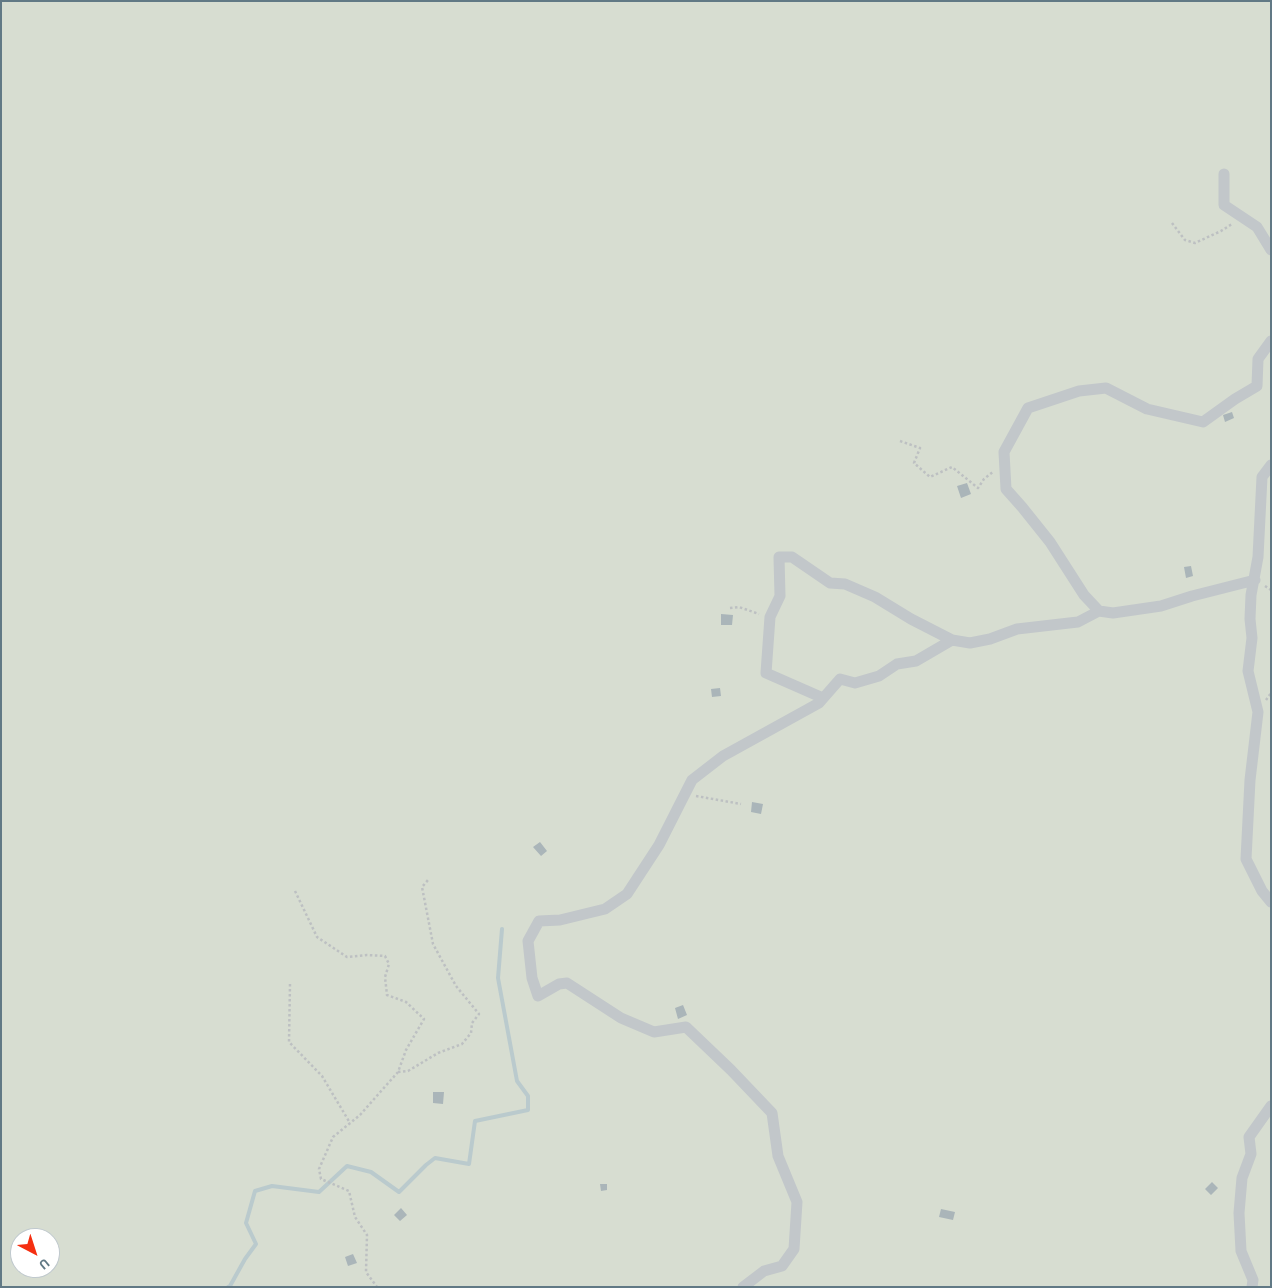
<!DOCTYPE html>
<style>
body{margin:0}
#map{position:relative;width:1272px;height:1288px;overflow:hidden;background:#f5f5f1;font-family:"Alegreya Sans",sans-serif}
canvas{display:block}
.frame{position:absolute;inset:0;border:2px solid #617985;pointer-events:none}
.north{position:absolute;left:10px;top:1228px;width:50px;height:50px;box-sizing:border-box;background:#fff;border:1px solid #c0c9ce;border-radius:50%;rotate:140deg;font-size:14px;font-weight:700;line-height:20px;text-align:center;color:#617985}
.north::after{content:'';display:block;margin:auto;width:18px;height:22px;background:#f52f11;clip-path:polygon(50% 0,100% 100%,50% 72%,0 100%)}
</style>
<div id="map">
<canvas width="1272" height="1288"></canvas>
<div class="frame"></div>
<div class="north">U</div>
</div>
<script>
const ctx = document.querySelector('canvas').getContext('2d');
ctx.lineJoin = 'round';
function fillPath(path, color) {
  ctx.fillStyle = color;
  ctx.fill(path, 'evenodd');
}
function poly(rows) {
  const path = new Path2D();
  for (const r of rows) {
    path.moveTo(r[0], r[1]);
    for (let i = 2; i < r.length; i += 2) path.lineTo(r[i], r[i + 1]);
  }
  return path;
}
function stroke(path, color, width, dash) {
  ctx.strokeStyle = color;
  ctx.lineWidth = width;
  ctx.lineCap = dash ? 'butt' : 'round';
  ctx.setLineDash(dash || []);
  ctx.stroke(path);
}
const green = poly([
 [1,1,1271,1,1271,1287,1,1287],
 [20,1238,50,1238,50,1268,20,1268]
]);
const stream = poly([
 [228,1287,230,1286,245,1259,256,1244,246,1223,255,1191,272,1186,319,1192,347,1166,371,1172,399,1192,426,1165,435,1158,469,1164,475,1121,528,1110,528,1096,517,1081,498,978,502,929]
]);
const building = poly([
 [1232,412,1234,418,1225,422,1223,415],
 [967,483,971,494,961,498,957,486],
 [1191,566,1193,576,1186,578,1184,567],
 [721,614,733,615,732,625,721,625],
 [720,688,721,696,712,697,711,689],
 [752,802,763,804,761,814,751,812],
 [540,842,547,851,541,856,533,847],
 [683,1005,687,1015,678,1019,675,1008],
 [433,1092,444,1092,443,1104,433,1103],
 [1212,1182,1218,1188,1211,1195,1205,1189],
 [600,1184,607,1184,607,1190,601,1191],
 [401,1208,407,1215,400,1221,394,1215],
 [941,1209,955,1212,953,1220,939,1217],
 [353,1254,357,1263,348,1266,345,1257]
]);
const path = poly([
 [1172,223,1185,240,1195,243,1221,231,1232,224],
 [900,441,920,448,914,463,930,477,952,467,978,488,984,479,994,471],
 [1265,586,1271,590],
 [730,608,739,607,759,614],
 [1266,700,1271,693],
 [696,796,741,804],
 [295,891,317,937,347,957,367,955,385,956,389,964,385,977,387,995,406,1002,424,1019,406,1050,398,1072,360,1115,333,1137,319,1169,321,1179,349,1191,355,1217,367,1235,366,1272,377,1287],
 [290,984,289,1042,322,1076,350,1123],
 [398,1072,408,1071,438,1053,462,1044,471,1033,472,1023,479,1014,456,986,433,944,422,887,428,880]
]);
const minor = poly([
 [1224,174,1224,205,1257,227,1271,250],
 [1271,465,1262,477,1258,557,1251,595,1250,619,1252,638,1248,671,1258,712,1250,780,1246,859,1262,891,1271,902],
 [1099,611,1084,595,1050,542,1022,507,1006,489,1004,452,1028,408,1079,391,1106,388,1147,409,1203,422,1235,399,1257,386,1258,359,1271,341],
 [823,698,766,673,770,617,780,596,779,557,792,557,830,583,845,584,875,597,911,619,952,640],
 [743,1287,764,1271,782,1266,794,1249,797,1202,778,1156,772,1113,731,1070,686,1027,654,1032,621,1018,567,983,559,984,538,996,532,978,528,941,539,921,560,920,605,909,627,894,659,845,692,780,723,756,819,703,840,679,855,683,879,676,897,664,916,661,952,640,970,643,990,639,1017,629,1078,622,1099,611,1113,613,1161,606,1192,596,1255,580],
 [1252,1287,1253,1280,1241,1251,1239,1213,1242,1178,1251,1154,1249,1137,1271,1106]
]);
fillPath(green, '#d7ddd1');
stroke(stream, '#bacacd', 4);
fillPath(building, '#aab5b9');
stroke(path, '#bdc0c2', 2.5, [2.5, 2.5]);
stroke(minor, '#c2c7ca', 11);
</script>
